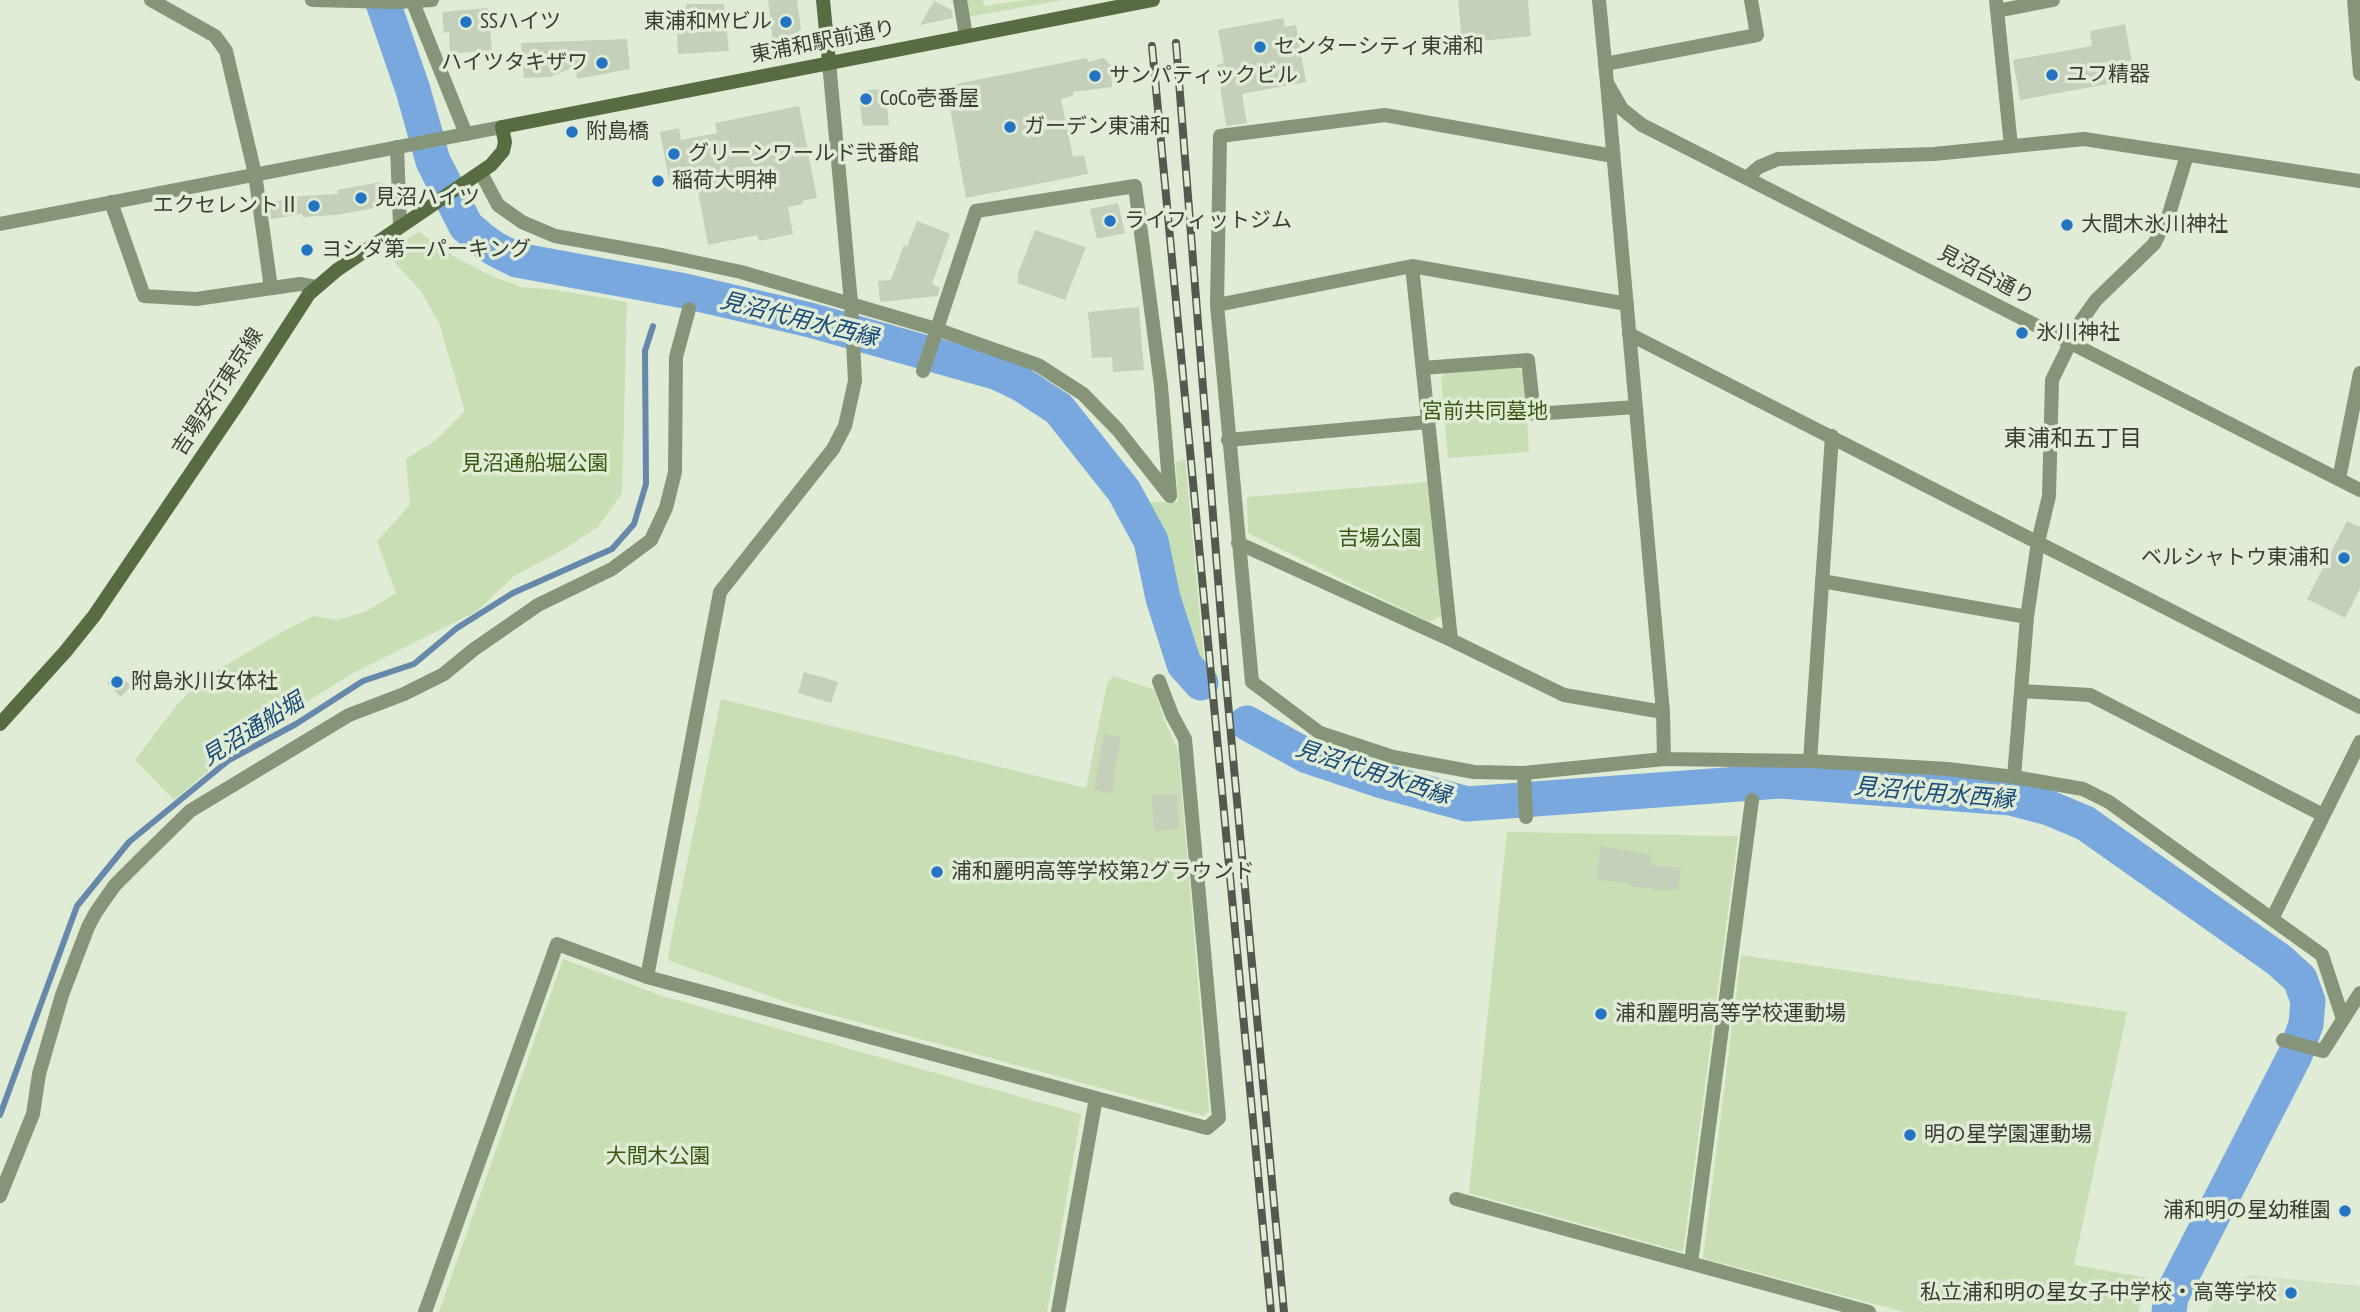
<!DOCTYPE html>
<meta charset="utf-8">
<style>
body{margin:0}
canvas{display:block;background:#e0ecd5}
</style>
<canvas width="2360" height="1312"></canvas>
<script>
const ctx = document.querySelector('canvas').getContext('2d');
ctx.lineJoin = 'round';
function fillPath(path, color) {
  ctx.fillStyle = color;
  ctx.fill(path, 'evenodd');
}
function poly(rows) {
  const path = new Path2D();
  for (const r of rows) {
    path.moveTo(r[0], r[1]);
    for (let i = 2; i < r.length; i += 2) path.lineTo(r[i], r[i + 1]);
  }
  return path;
}
function stroke(path, color, width, dash) {
  ctx.strokeStyle = color;
  ctx.lineWidth = width;
  ctx.lineCap = dash ? 'butt' : 'round';
  ctx.setLineDash(dash || []);
  ctx.stroke(path);
}
function write(font, color, halo, rows, align = 'center') {
  ctx.font = font + ' "PT Sans Narrow","Noto Sans JP",sans-serif';
  ctx.lineWidth = 7;
  ctx.setLineDash([]);
  ctx.textBaseline = 'middle';
  ctx.strokeStyle = halo;
  ctx.fillStyle = color;
  for (const [text, x, y, turn = 0] of rows) {
    ctx.save();
    ctx.translate(x, y);
    ctx.rotate((+turn || 0) * Math.PI / 180);
    ctx.textAlign = isNaN(turn) ? turn : align;
    if (halo) ctx.strokeText(text, 0, 0);
    ctx.fillText(text, 0, 0);
    ctx.restore();
  }
}
const built = poly([
 [2250,1275,2360,1286,2360,1312,2207,1312,2230,1282]
]);
const green = poly([
 [965,0,983,0,984,6,1026,0,1063,0,968,17],
 [419,232,453,256,491,276,521,287,556,290,627,302,622,493,598,527,561,551,514,576,477,611,351,674,242,742,174,800,135,760,177,705,201,680,280,633,314,616,337,620,365,612,396,593,377,541,410,505,406,459,435,441,465,411,439,323,421,291,385,252],
 [1517,367,1524,373,1529,452,1448,458,1441,379,1446,373],
 [1185,459,1204,661,1196,656,1184,620,1174,568,1155,516,1148,502,1178,502,1176,462],
 [1428,482,1441,616,1429,622,1248,533,1247,497],
 [1113,676,1155,690,1165,722,1178,750,1209,1111,1204,1116,795,1005,670,961,668,955,721,699,1086,788,1107,684],
 [1507,832,1738,836,1683,1252,1469,1193],
 [1741,955,2127,1012,2074,1265,2148,1278,2138,1312,1904,1312,1703,1258],
 [563,959,662,996,1081,1114,1047,1312,439,1312]
]);
const stream = poly([
 [0,1115,77,906,129,842,229,760,296,724,363,681,414,664,457,628,513,593,612,549,634,524,646,484,645,351,653,326]
]);
const river = poly([
 [382,0,413,90,433,161,466,226,481,239,495,249,517,260,685,291,810,320,998,373,1021,384,1059,409,1124,491,1151,541,1163,598,1184,664,1201,683],
 [1247,723,1307,756,1379,780,1467,804,1780,781,2011,798,2049,808,2085,823,2279,960,2300,979,2308,1001,2306,1024,2295,1055,2171,1297,2169,1312]
]);
const building = poly([
 [768,0,797,0,801,29,792,40,773,42],
 [1458,0,1528,0,1531,36,1462,43],
 [934,1,952,10,953,18,920,25],
 [686,4,724,4,729,51,678,54,676,10,686,9],
 [488,8,492,50,450,54,449,32,444,33,442,12],
 [1283,18,1285,27,1296,25,1306,82,1242,94,1247,123,1226,126,1217,65,1224,63,1218,30],
 [2125,24,2135,79,2020,100,2013,60,2092,46,2090,31],
 [627,39,630,69,577,79,576,66,550,77,524,78,521,43],
 [1087,58,1088,62,1104,58,1111,65,1112,87,1073,92,1074,95,1061,99,1073,157,1084,155,1088,174,966,198,946,86],
 [885,89,889,125,863,126,859,99,867,90],
 [799,106,817,198,802,201,803,204,788,207,793,234,759,241,757,235,708,245,695,175,669,180,660,132,679,128,681,140,717,133,715,123],
 [381,182,385,206,336,215,303,217,302,214,271,219,269,203,301,196,338,194,337,190],
 [1118,203,1125,233,1097,239,1090,209],
 [917,221,950,234,932,284,940,288,938,296,880,302,878,281,891,280,904,245,907,247],
 [1035,230,1086,247,1065,300,1017,283,1019,277,1017,276],
 [1139,307,1144,370,1113,372,1112,357,1092,358,1088,312],
 [2347,521,2360,527,2360,589,2345,618,2307,599],
 [804,672,838,682,831,703,798,693],
 [117,673,131,686,121,697,107,683],
 [1104,734,1121,737,1114,777,1116,777,1112,794,1094,789],
 [1177,794,1179,829,1154,831,1152,795],
 [1600,846,1652,855,1651,865,1681,868,1678,890,1653,890,1652,888,1627,886,1628,883,1597,880]
]);
const minor = poly([
 [151,0,215,36,226,51,255,174,271,288],
 [412,0,466,134],
 [1996,0,2011,146],
 [2354,0,2360,74],
 [1997,11,2053,0],
 [1605,64,1757,35,1751,0],
 [1607,83,1663,712,1664,759],
 [397,147,400,226],
 [1613,156,1385,115,1220,136,1217,305,1252,682,1320,733,1393,757,1474,772,1524,773,1664,759,1810,761,1948,769,2014,777,2083,789,2109,802,2322,955,2343,1019],
 [481,173,498,205,522,222,555,236,666,256,741,272,936,329,1038,365,1083,394,1118,430,1170,496],
 [111,202,144,296,196,299,300,284,316,287],
 [1412,266,1451,640],
 [1217,305,1412,266,1627,304],
 [1629,334,2360,707],
 [1423,368,1528,360,1534,414,1636,407],
 [923,371,976,211,1135,186,1161,386,1170,495],
 [1228,440,1428,422],
 [2339,479,2360,373],
 [1238,543,1451,640,1564,695,1663,712],
 [1822,581,2027,617],
 [2021,691,2090,695,2323,815],
 [1810,761,1832,436],
 [1524,773,1526,817],
 [2014,777,2027,617,2038,542,2049,496,2052,380,2081,321,2096,300,2154,244,2169,214,2187,155],
 [2272,919,2360,742],
 [647,977,720,592,833,449,845,426,855,381,851,303],
 [2283,1040,2323,1051,2360,993],
 [0,1196,33,1114,39,1074,62,995,88,927,96,912,115,885,144,856,190,811,349,715,404,694,444,674,473,650,538,605,612,569,651,540,666,508,675,472,676,357,689,309],
 [1456,1199,1869,1312],
 [1691,1263,1752,800],
 [425,1312,557,944,647,977,1207,1128,1219,1118,1185,739,1172,715,1159,681],
 [1058,1312,1096,1098]
]);
const tertiary = poly([
 [312,0,396,2,432,0],
 [960,0,966,36],
 [1599,0,1607,83,1622,109,1642,125,2360,490],
 [829,62,851,303],
 [1746,178,1759,167,1778,159,1934,154,2084,139,2360,181],
 [0,224,502,127]
]);
const secondary = poly([
 [823,0,829,62],
 [0,724,65,652,94,616,241,399,309,294,337,270,491,165,503,151,505,142,502,127,1153,0]
]);
const rail = poly([
 [1176,43,1226,681,1284,1312],
 [1152,46,1271,1312]
]);
const markers = [
 [466,22,7,"#2574c3"],
 [786,22,7,"#2574c3"],
 [1260,47,7,"#2574c3"],
 [602,63,7,"#2574c3"],
 [2052,75,7,"#2574c3"],
 [1095,76,7,"#2574c3"],
 [866,99,7,"#2574c3"],
 [1010,127,7,"#2574c3"],
 [572,132,7,"#2574c3"],
 [674,154,7,"#2574c3"],
 [658,181,7,"#2574c3"],
 [361,198,7,"#2574c3"],
 [314,206,7,"#2574c3"],
 [1110,221,7,"#2574c3"],
 [2067,225,7,"#2574c3"],
 [307,250,7,"#2574c3"],
 [2022,333,7,"#2574c3"],
 [2344,558,7,"#2574c3"],
 [117,682,7,"#2574c3"],
 [937,872,7,"#2574c3"],
 [1601,1014,7,"#2574c3"],
 [1910,1135,7,"#2574c3"],
 [2345,1211,7,"#2574c3"],
 [2291,1293,7,"#2574c3"]
];
const poiNames = [
 ["SSハイツ",480,22],
 ["東浦和MYビル",772,22,"right"],
 ["センターシティ東浦和",1274,47],
 ["ハイツタキザワ",588,63,"right"],
 ["ユフ精器",2066,75],
 ["サンパティックビル",1109,76],
 ["CoCo壱番屋",880,99],
 ["ガーデン東浦和",1024,127],
 ["附島橋",586,132],
 ["グリーンワールド弐番館",688,154],
 ["稲荷大明神",672,181],
 ["見沼ハイツ",375,198],
 ["エクセレントⅡ",300,206,"right"],
 ["ライフィットジム",1124,221],
 ["大間木氷川神社",2081,225],
 ["ヨシダ第一パーキング",321,250],
 ["氷川神社",2036,333],
 ["ベルシャトウ東浦和",2330,558,"right"],
 ["附島氷川女体社",131,682],
 ["浦和麗明高等学校第2グラウンド",951,872],
 ["浦和麗明高等学校運動場",1615,1014],
 ["明の星学園運動場",1924,1135],
 ["浦和明の星幼稚園",2331,1211,"right"],
 ["私立浦和明の星女子中学校・高等学校",2277,1293,"right"]
];
const streetNames = [
 ["東浦和駅前通り",823,42,-11],
 ["見沼台通り",1986,276,27],
 ["吉場安行東京線",218,392,-57]
];
const parkNames = [
 ["宮前共同墓地",1485,412],
 ["見沼通船堀公園",535,464],
 ["吉場公園",1380,539],
 ["大間木公園",658,1157]
];
const waterNames = [
 ["見沼代用水西縁",799,320,14],
 ["見沼通船堀",253,730,-32],
 ["見沼代用水西縁",1373,773,18],
 ["見沼代用水西縁",1934,794,5]
];
const neighbourhoodNames = [
 ["東浦和五丁目",2073,439]
];
fillPath(built, '#d2e2c4');
fillPath(green, '#c8deb4');
stroke(stream, '#6588ab', 6);
stroke(river, '#78a8de', 35);
fillPath(building, '#c4d0b9');
stroke(minor, '#869479', 14);
stroke(tertiary, '#869479', 14);
stroke(secondary, '#586c44', 14);
stroke(rail, '#53594e', 8);
stroke(rail, '#e0ecd5', 5, [16]);
for (const [x, y, r, color] of markers) {
  const dot = new Path2D();
  dot.arc(x, y, r, 0, 2 * Math.PI);
  ctx.fillStyle = color;
  ctx.fill(dot);
  stroke(dot, '#e0ecd5', 2.5);
}
write('21px', '#393e35', '#e0ecd5', poiNames, 'left');
write('21px', '#393e35', '#e0ecd5', streetNames);
write('21px', '#3b5815', '#e0ecd5', parkNames);
write('italic 23px', '#18497b', '#e0ecd5', waterNames);
write('23px', '#393e35', '#e0ecd5', neighbourhoodNames);
</script>
